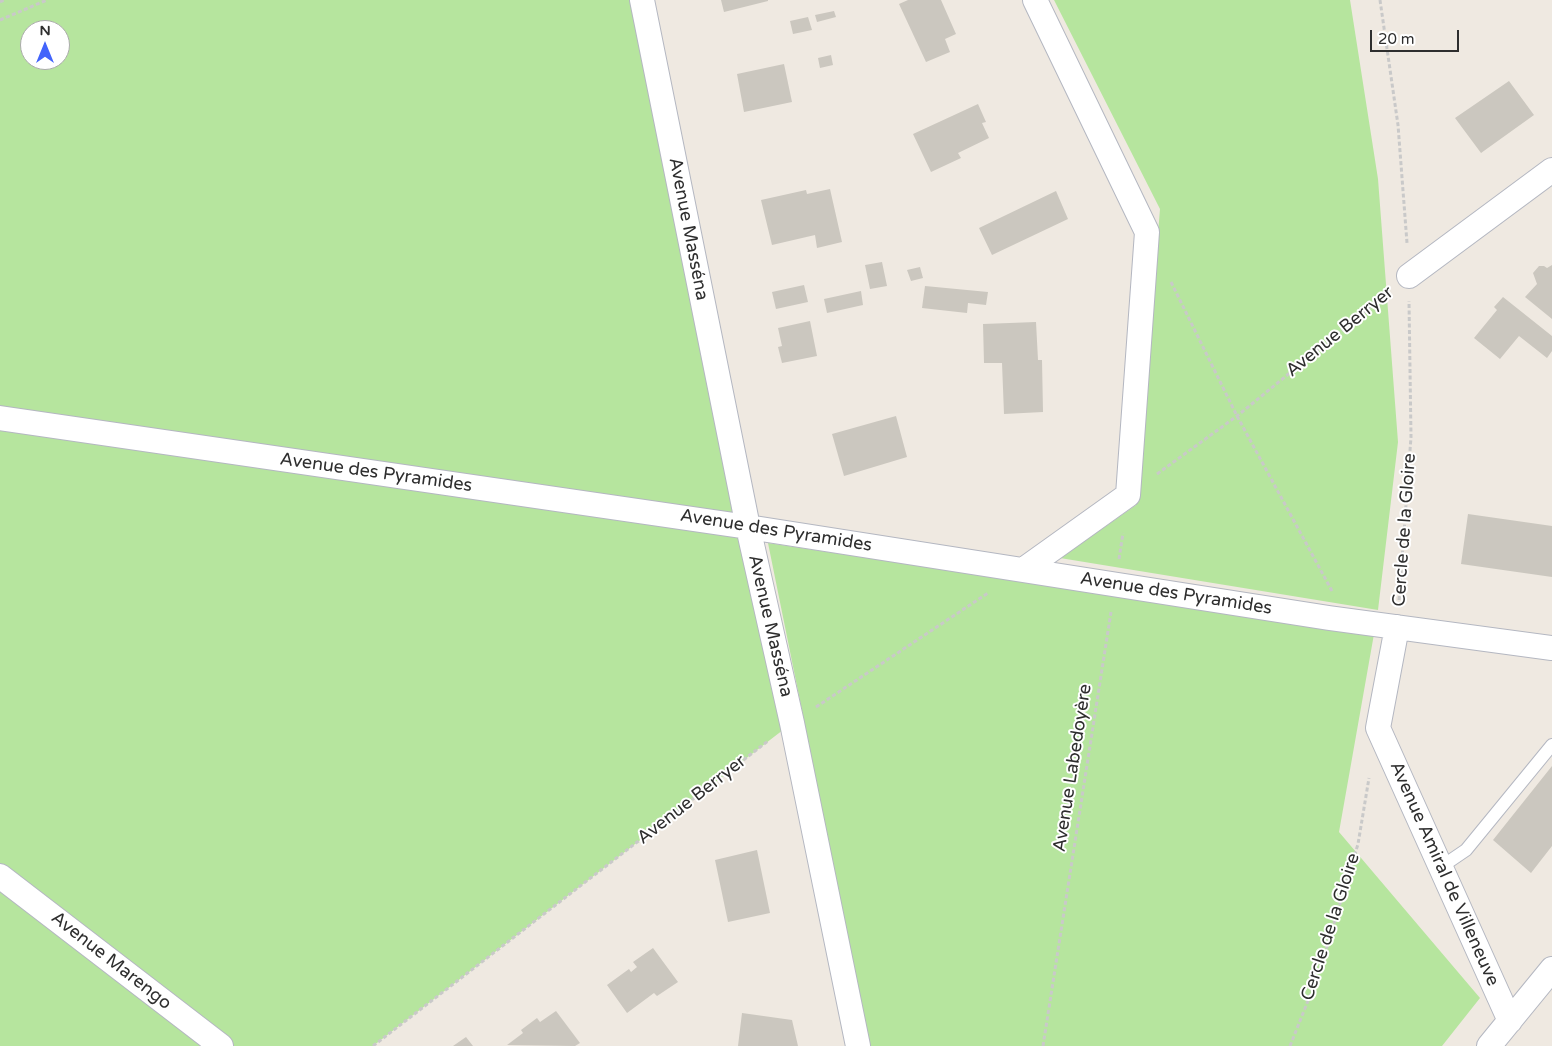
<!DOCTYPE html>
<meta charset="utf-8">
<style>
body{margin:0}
#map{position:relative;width:1552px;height:1046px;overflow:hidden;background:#efe9e1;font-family:"Varela Round",sans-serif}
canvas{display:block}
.north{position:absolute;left:20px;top:20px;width:50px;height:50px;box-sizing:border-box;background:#fff;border:1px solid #ababab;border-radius:50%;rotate:0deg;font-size:14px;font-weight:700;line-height:20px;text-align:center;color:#2e2e2e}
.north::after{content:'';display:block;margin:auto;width:18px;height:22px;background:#4264fb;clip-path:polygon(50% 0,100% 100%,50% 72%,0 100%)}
.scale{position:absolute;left:1370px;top:30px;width:89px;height:22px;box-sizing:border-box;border:2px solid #2e2e2e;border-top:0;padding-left:6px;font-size:15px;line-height:18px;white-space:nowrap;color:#2e2e2e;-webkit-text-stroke:4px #fff;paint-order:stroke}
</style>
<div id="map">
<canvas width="1552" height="1046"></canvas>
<div class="north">N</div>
<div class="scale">20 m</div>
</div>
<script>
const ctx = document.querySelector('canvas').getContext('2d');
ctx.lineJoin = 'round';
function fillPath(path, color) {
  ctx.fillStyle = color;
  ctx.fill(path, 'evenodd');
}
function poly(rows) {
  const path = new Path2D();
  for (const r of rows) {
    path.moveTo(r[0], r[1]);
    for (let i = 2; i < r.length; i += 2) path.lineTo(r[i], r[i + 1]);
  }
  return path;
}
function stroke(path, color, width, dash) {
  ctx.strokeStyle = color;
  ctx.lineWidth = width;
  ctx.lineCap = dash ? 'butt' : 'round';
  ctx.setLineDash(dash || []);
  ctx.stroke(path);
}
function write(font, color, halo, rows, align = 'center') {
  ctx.font = font + ' "Varela Round",sans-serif';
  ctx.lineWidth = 4;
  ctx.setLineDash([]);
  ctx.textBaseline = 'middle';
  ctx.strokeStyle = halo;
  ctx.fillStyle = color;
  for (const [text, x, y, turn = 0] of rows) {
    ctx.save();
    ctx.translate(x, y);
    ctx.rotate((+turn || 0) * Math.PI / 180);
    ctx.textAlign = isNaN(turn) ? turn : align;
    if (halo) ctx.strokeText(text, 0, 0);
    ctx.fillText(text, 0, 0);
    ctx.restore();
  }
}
const green = poly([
 [0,0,642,0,792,723,373,1046,0,1046],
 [30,30,60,30,60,60,30,60],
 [1054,0,1350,0,1378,179,1398,442,1378,610,1060,558,1136,505,1160,209],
 [768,543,1374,634,1339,832,1480,998,1442,1046,870,1046]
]);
const building = poly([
 [721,0,768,0,768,1,724,12],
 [908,0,941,0,956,34,945,39,950,52,926,62,899,4],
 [834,11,836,17,817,22,815,15],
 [808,17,812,30,793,34,790,21],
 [831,55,833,65,820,68,818,58],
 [784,64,792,102,744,112,737,74],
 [1509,81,1534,115,1481,153,1455,118],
 [978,104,986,122,982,123,989,138,958,153,961,158,931,172,913,134],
 [830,189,842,242,817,248,815,235,772,245,761,200,806,190,807,194],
 [1056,191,1068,219,992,255,979,228],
 [882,262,887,286,870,289,865,265],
 [1552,265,1552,319,1525,297,1537,284,1533,273,1539,266,1544,266,1547,268],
 [920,267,923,278,911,281,907,270],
 [804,285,808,302,776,309,772,292],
 [925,286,988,292,986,305,968,303,967,313,922,308],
 [861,291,863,305,827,313,824,299],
 [1503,297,1552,336,1552,351,1547,358,1519,336,1500,359,1474,338,1497,310,1494,307],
 [810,321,817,356,782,363,778,347,782,346,778,328],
 [1036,322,1038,360,1042,360,1043,412,1004,414,1002,363,984,363,983,324],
 [896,416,907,457,844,476,832,434],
 [1468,514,1552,526,1552,577,1461,564],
 [1552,766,1552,846,1531,873,1493,840],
 [757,850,770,913,728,922,715,860],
 [653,948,678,982,657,996,654,993,627,1013,607,985,629,969,631,972,637,967,633,962],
 [556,1011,580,1043,575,1046,507,1045,523,1033,521,1030,537,1018,540,1022],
 [742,1013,792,1020,798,1046,738,1046],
 [466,1037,473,1046,453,1046]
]);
const path = poly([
 [1380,0,1398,125,1407,243],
 [0,2,4,0],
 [0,20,47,0],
 [1171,282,1237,416,1332,591],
 [1157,474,1237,416,1388,293],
 [1119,559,1123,533],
 [1399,600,1411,437,1409,301],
 [816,707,988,593],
 [373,1046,768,741],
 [1043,1046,1111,612],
 [1290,1046,1319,973,1358,844,1369,778]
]);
const service = poly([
 [1441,867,1466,850,1552,745]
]);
const minor = poly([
 [642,0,748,527,792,723,858,1046],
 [1409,276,1552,170],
 [0,418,748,527,1329,618,1552,648],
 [1023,570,1128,495,1147,232,1035,0],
 [1397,627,1378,728,1510,1021],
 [0,876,221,1046],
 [1489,1046,1552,969]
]);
const streetNames = [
 ["Avenue Masséna",688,229,79],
 ["Avenue Berryer",1340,332,-39],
 ["Avenue des Pyramides",376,473,8],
 ["Cercle de la Gloire",1405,530,-86],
 ["Avenue des Pyramides",776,531,9],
 ["Avenue des Pyramides",1176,594,9],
 ["Avenue Masséna",770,626,77],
 ["Avenue Labedoyère",1073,768,-81],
 ["Avenue Berryer",692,800,-38],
 ["Avenue Amiral de Villeneuve",1444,874,66],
 ["Cercle de la Gloire",1331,927,-72],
 ["Avenue Marengo",111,961,38]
];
fillPath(green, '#b6e59e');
fillPath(building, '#cbc7bf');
stroke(service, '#b4b7c1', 14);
stroke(minor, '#b4b7c1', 26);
stroke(path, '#c9c9c9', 3, [4, 2.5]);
stroke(service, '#fff', 12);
stroke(minor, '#fff', 24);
write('18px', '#2e2e2e', '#fff', streetNames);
</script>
